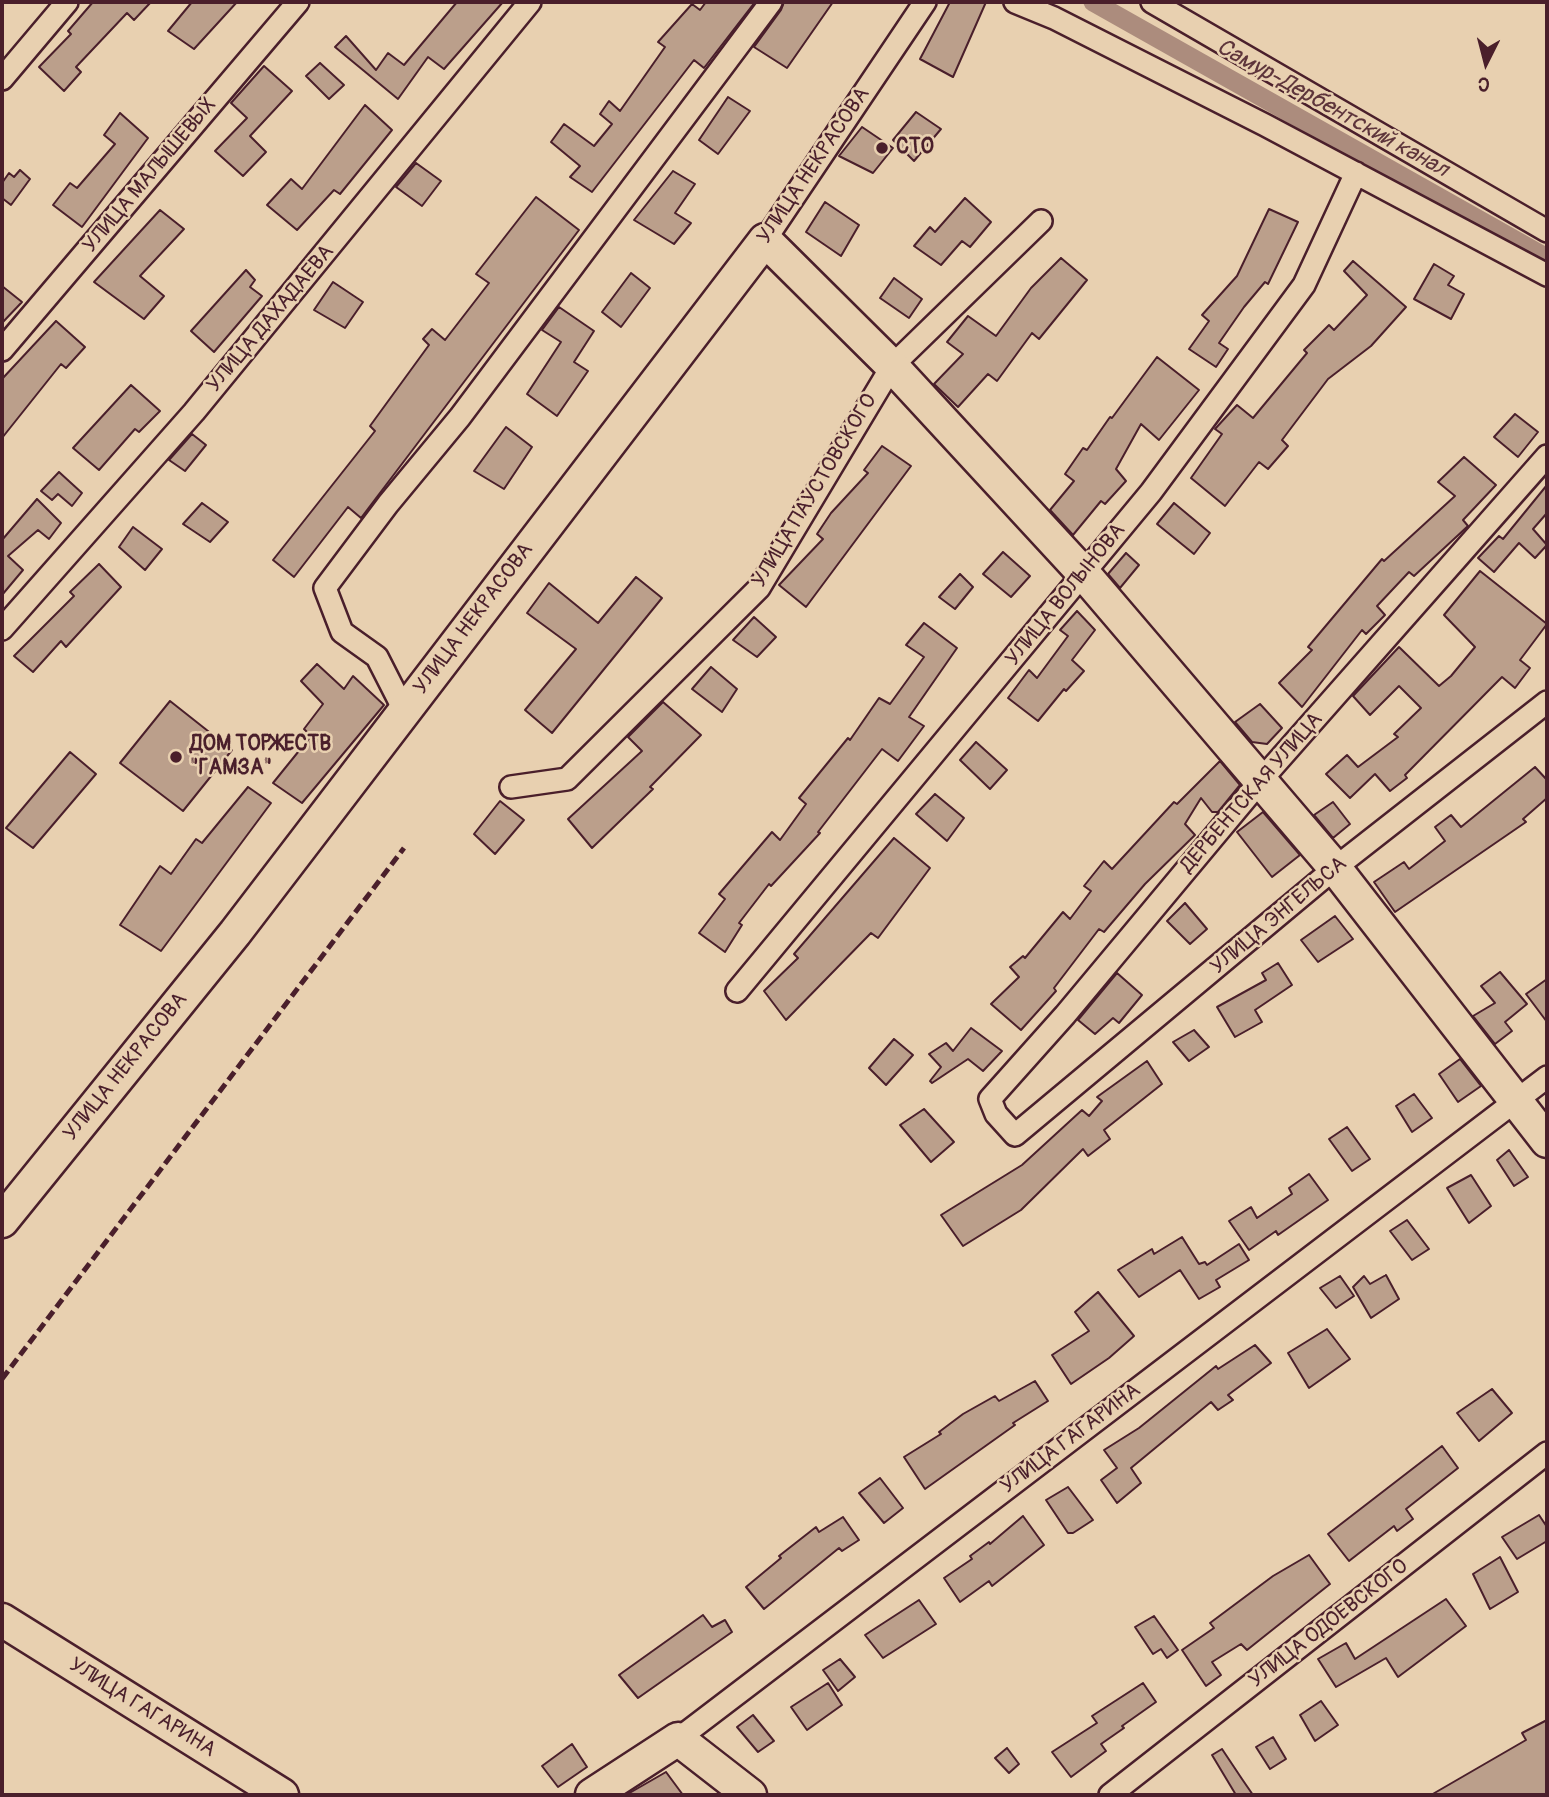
<!DOCTYPE html>
<meta charset="utf-8">
<style>
body{margin:0}
#map{position:relative;width:1549px;height:1797px;overflow:hidden;background:#e8d0b0;font-family:Pangolin,sans-serif}
canvas{display:block}
.frame{position:absolute;inset:0;border:4px solid #4a1f2b;pointer-events:none}
.north{position:absolute;left:1451px;top:28px;width:70px;height:70px;-webkit-text-stroke:5px #e8d0b0;paint-order:stroke;rotate:186deg;font-size:19px;font-weight:700;line-height:28px;text-align:center;color:#4a1f2b}
.north::after{content:'';display:block;margin:auto;width:24px;height:32px;background:#4a1f2b;clip-path:polygon(50% 0,100% 100%,50% 72%,0 100%)}
</style>
<div id="map">
<canvas width="1549" height="1797"></canvas>
<div class="frame"></div>
<div class="north">С</div>
</div>
<script>
const ctx = document.querySelector('canvas').getContext('2d');
ctx.lineJoin = 'round';
function poly(rows) {
  const path = new Path2D();
  for (const r of rows) {
    path.moveTo(r[0], r[1]);
    for (let i = 2; i < r.length; i += 2) path.lineTo(r[i], r[i + 1]);
  }
  return path;
}
function stroke(path, color, width, dash) {
  ctx.strokeStyle = color;
  ctx.lineWidth = width;
  ctx.lineCap = dash ? 'butt' : 'round';
  ctx.setLineDash(dash || []);
  ctx.stroke(path);
}
function fillPath(path, color) {
  ctx.fillStyle = color;
  ctx.fill(path, 'evenodd');
}
function write(font, color, halo, rows, align = 'center') {
  ctx.font = font + ' Pangolin,sans-serif';
  ctx.lineWidth = 5;
  ctx.setLineDash([]);
  ctx.textBaseline = 'middle';
  ctx.strokeStyle = halo;
  ctx.fillStyle = color;
  for (const [text, x, y, turn = 0] of rows) {
    ctx.save();
    ctx.translate(x, y);
    ctx.rotate((+turn || 0) * Math.PI / 180);
    ctx.textAlign = isNaN(turn) ? turn : align;
    if (halo) ctx.strokeText(text, 0, 0);
    ctx.fillText(text, 0, 0);
    ctx.restore();
  }
}
const canal = poly([
 [1093,2,1547,258]
]);
const building = poly([
 [93,2,151,2,134,20,127,13,76,67,81,72,64,91,39,67,71,34,68,31,93,2],
 [192,2,237,2,194,49,168,31,192,2],
 [457,2,503,2,444,69,428,57,398,99,335,47,346,36,376,70,388,53,404,65,457,2],
 [706,2,755,2,704,68,694,60,592,192,570,177,580,166,551,142,564,124,594,146,612,124,600,114,609,101,620,111,665,47,658,42,692,4,700,10,706,2],
 [784,2,833,2,787,68,754,47,781,10,784,2],
 [950,2,986,2,953,77,920,59,950,2],
 [320,63,344,85,329,99,306,76,320,63],
 [264,66,292,91,250,136,266,152,243,176,215,151,247,118,231,103,264,66],
 [728,97,750,111,718,154,699,140,728,97],
 [365,105,392,130,340,194,334,190,297,230,267,205,291,179,302,189,365,105],
 [916,112,941,129,914,161,893,140,916,112],
 [120,113,148,138,82,227,53,205,70,183,77,188,115,144,104,135,120,113],
 [862,127,893,148,873,173,839,156,862,127],
 [416,163,441,181,422,206,396,187,416,163],
 [20,170,30,179,11,205,2,198,2,183,9,173,14,177,20,170],
 [673,171,695,184,675,213,691,223,674,244,634,220,673,171],
 [536,197,579,230,361,518,348,507,294,577,273,560,375,431,370,426,429,345,423,339,432,329,445,340,489,283,476,274,536,197],
 [965,198,991,222,970,247,962,241,941,265,914,246,930,227,935,232,965,198],
 [825,202,859,225,841,256,806,232,825,202],
 [1269,209,1298,222,1268,284,1265,282,1244,307,1219,343,1228,349,1216,367,1189,349,1209,321,1202,315,1237,276,1269,209],
 [160,210,184,229,140,276,164,296,144,319,94,282,160,210],
 [1061,258,1087,280,1039,339,1032,333,997,381,988,374,958,407,934,384,963,354,947,342,968,316,996,336,1031,288,1061,258],
 [1353,261,1406,307,1371,346,1328,379,1282,440,1288,446,1268,469,1259,462,1225,506,1191,478,1222,434,1215,429,1237,405,1253,418,1307,353,1304,350,1329,325,1334,330,1367,295,1344,271,1353,261],
 [1434,264,1454,276,1448,285,1464,294,1451,319,1414,299,1434,264],
 [246,270,255,280,250,287,262,296,214,352,191,331,246,270],
 [631,273,650,288,621,327,602,312,631,273],
 [894,278,922,299,909,318,880,298,894,278],
 [333,282,363,302,345,328,314,310,333,282],
 [2,286,22,302,2,323,2,286],
 [559,307,594,331,574,362,588,371,557,416,527,394,561,342,542,330,559,307],
 [56,321,85,347,66,368,61,364,2,438,2,379,56,321],
 [1157,357,1199,390,1159,440,1141,424,1116,469,1126,481,1105,504,1101,501,1073,535,1050,510,1074,481,1065,474,1083,448,1087,450,1110,417,1112,418,1157,357],
 [131,385,160,411,139,432,135,429,99,470,73,448,131,385],
 [1515,414,1538,432,1518,457,1494,437,1515,414],
 [506,427,532,447,504,489,474,471,506,427],
 [192,434,206,445,185,471,169,460,192,434],
 [882,446,911,466,806,607,779,585,823,539,817,534,831,513,868,473,864,470,882,446],
 [1464,457,1496,485,1463,520,1468,526,1414,576,1409,572,1377,606,1385,615,1366,634,1362,630,1302,707,1279,683,1312,650,1308,647,1382,559,1384,561,1455,496,1438,482,1464,457],
 [59,472,82,493,72,506,58,494,52,500,41,491,59,472],
 [1547,485,1547,513,1533,529,1547,545,1535,558,1519,543,1494,572,1478,558,1499,536,1503,539,1547,485],
 [37,499,61,523,49,539,38,530,8,556,23,570,2,595,2,540,37,499],
 [202,503,228,522,210,542,183,524,202,503],
 [1174,503,1210,533,1194,554,1157,524,1174,503],
 [133,527,162,549,145,570,119,547,133,527],
 [1003,552,1030,576,1011,597,983,574,1003,552],
 [1126,553,1139,565,1120,588,1108,574,1126,553],
 [99,564,121,587,66,647,61,641,33,672,14,656,74,596,70,592,99,564],
 [1480,571,1547,624,1520,660,1530,668,1515,688,1502,677,1405,775,1407,778,1390,791,1375,774,1350,798,1326,774,1347,755,1358,767,1398,737,1394,734,1421,708,1399,686,1370,715,1353,696,1399,647,1439,686,1451,676,1475,647,1444,615,1480,571],
 [960,574,973,587,955,609,939,597,960,574],
 [636,577,662,598,552,733,525,710,576,649,527,613,549,583,598,623,636,577],
 [1077,611,1095,630,1072,660,1084,671,1066,691,1064,689,1038,721,1008,698,1029,670,1037,678,1068,636,1060,630,1077,611],
 [754,617,776,637,757,657,733,640,754,617],
 [924,623,957,648,909,717,924,726,898,761,882,749,818,832,820,833,771,886,769,884,739,923,742,925,725,952,699,933,725,899,719,894,772,832,780,840,806,804,799,798,848,738,850,740,879,698,890,704,924,657,906,645,924,623],
 [317,664,344,689,353,676,384,705,302,803,273,783,311,736,304,729,323,704,301,681,317,664],
 [711,667,737,689,722,712,692,689,711,667],
 [170,701,232,750,183,811,120,763,170,701],
 [663,702,701,735,650,787,653,789,592,848,568,819,642,751,628,737,663,702],
 [1260,704,1282,728,1267,744,1252,742,1235,722,1260,704],
 [976,742,1007,770,990,789,960,760,976,742],
 [70,752,96,774,33,848,6,828,70,752],
 [1220,761,1240,785,1218,812,1212,812,1201,798,1185,824,1195,835,1145,884,1104,932,1099,929,1054,988,1056,991,1021,1030,991,1004,1019,977,1010,967,1023,956,1025,958,1063,912,1070,919,1091,891,1084,886,1104,861,1112,869,1174,802,1177,804,1220,761],
 [1535,767,1547,780,1547,798,1523,819,1526,822,1395,912,1374,882,1404,862,1409,869,1445,841,1435,827,1451,815,1461,827,1535,767],
 [248,787,271,803,161,951,120,925,160,866,171,874,196,839,202,843,248,787],
 [935,794,964,818,947,841,916,814,935,794],
 [500,801,524,820,495,854,474,834,500,801],
 [1333,802,1350,824,1333,838,1314,815,1333,802],
 [1263,812,1300,855,1272,877,1237,832,1263,812],
 [894,838,930,868,878,938,871,933,786,1020,764,991,798,958,794,954,894,838],
 [1185,903,1207,929,1190,944,1167,921,1185,903],
 [1335,916,1353,939,1318,962,1301,940,1335,916],
 [1278,963,1292,985,1255,1010,1262,1022,1235,1037,1217,1007,1266,980,1262,973,1278,963],
 [1500,972,1527,1004,1505,1022,1512,1031,1495,1044,1473,1016,1495,1003,1481,986,1500,972],
 [1117,973,1142,995,1119,1023,1113,1018,1095,1034,1078,1020,1117,973],
 [1547,979,1547,1022,1526,994,1547,979],
 [971,1028,1002,1051,983,1071,968,1059,932,1083,930,1081,941,1067,929,1054,946,1043,953,1051,971,1028],
 [1194,1030,1209,1047,1189,1061,1173,1042,1194,1030],
 [894,1039,913,1055,886,1085,869,1068,894,1039],
 [1460,1059,1481,1086,1458,1102,1439,1074,1460,1059],
 [1147,1061,1162,1084,1104,1130,1110,1139,1088,1156,1083,1149,1021,1210,963,1246,941,1215,1022,1165,1082,1110,1089,1116,1102,1101,1097,1097,1147,1061],
 [1414,1094,1432,1118,1412,1132,1396,1106,1414,1094],
 [924,1109,954,1142,931,1162,900,1125,924,1109],
 [1347,1127,1370,1159,1352,1171,1329,1139,1347,1127],
 [1509,1150,1528,1177,1514,1186,1497,1160,1509,1150],
 [1309,1174,1328,1200,1278,1235,1276,1231,1249,1250,1229,1221,1251,1207,1257,1218,1292,1194,1289,1188,1309,1174],
 [1471,1175,1491,1206,1469,1223,1447,1188,1471,1175],
 [1407,1220,1429,1249,1412,1260,1390,1231,1407,1220],
 [1182,1237,1199,1264,1205,1262,1207,1265,1239,1244,1249,1260,1216,1280,1220,1287,1199,1299,1180,1270,1139,1297,1118,1270,1152,1249,1154,1254,1182,1237],
 [1386,1275,1399,1299,1371,1318,1353,1287,1364,1276,1370,1284,1386,1275],
 [1340,1276,1354,1296,1336,1308,1320,1288,1340,1276],
 [1098,1292,1134,1336,1109,1358,1071,1384,1052,1355,1089,1331,1075,1312,1098,1292],
 [1327,1329,1350,1359,1309,1388,1288,1353,1327,1329],
 [1255,1345,1271,1363,1228,1395,1233,1400,1218,1410,1211,1402,1131,1468,1141,1483,1117,1503,1101,1480,1117,1468,1104,1450,1139,1428,1216,1366,1218,1369,1255,1345],
 [1035,1381,1048,1401,1013,1423,1015,1425,925,1489,904,1457,941,1434,939,1432,963,1414,995,1396,999,1401,1035,1381],
 [1492,1389,1512,1413,1479,1441,1457,1413,1492,1389],
 [1442,1446,1458,1468,1406,1509,1413,1519,1397,1531,1394,1526,1349,1561,1328,1534,1442,1446],
 [880,1478,903,1508,884,1523,859,1493,880,1478],
 [1068,1487,1093,1520,1073,1533,1068,1533,1046,1500,1068,1487],
 [1539,1515,1547,1527,1547,1541,1517,1559,1502,1537,1539,1515],
 [1023,1516,1044,1545,992,1586,989,1581,960,1602,944,1578,972,1559,970,1556,989,1542,990,1544,1023,1516],
 [843,1517,859,1540,842,1551,839,1548,764,1609,746,1587,781,1558,779,1556,816,1527,819,1532,843,1517],
 [1309,1555,1330,1584,1247,1650,1241,1644,1212,1662,1221,1675,1206,1686,1182,1650,1214,1628,1210,1623,1273,1576,1309,1555],
 [1500,1557,1518,1592,1490,1609,1473,1574,1500,1557],
 [1446,1599,1466,1626,1398,1677,1386,1658,1336,1687,1318,1659,1346,1643,1355,1659,1446,1599],
 [919,1600,936,1624,883,1658,865,1635,919,1600],
 [703,1615,712,1627,725,1620,732,1632,638,1698,619,1675,703,1615],
 [1154,1616,1178,1650,1167,1658,1161,1649,1153,1654,1135,1627,1154,1616],
 [840,1659,855,1677,838,1691,823,1670,840,1659],
 [828,1683,842,1705,807,1730,791,1707,828,1683],
 [1143,1683,1156,1702,1122,1726,1124,1728,1101,1744,1106,1751,1071,1777,1052,1752,1097,1723,1092,1716,1143,1683],
 [1321,1701,1338,1725,1315,1741,1300,1715,1321,1701],
 [753,1715,774,1741,758,1752,737,1727,753,1715],
 [1547,1720,1547,1795,1431,1795,1526,1740,1522,1733,1547,1720],
 [1273,1737,1286,1759,1270,1769,1256,1747,1273,1737],
 [572,1744,587,1767,558,1787,542,1766,572,1744],
 [1007,1748,1019,1764,1009,1773,995,1758,1007,1748],
 [1222,1749,1242,1779,1253,1795,1236,1795,1212,1755,1222,1749],
 [666,1772,683,1795,626,1795,666,1772]
]);
const street = poly([
 [1015,2,1054,18,1265,125,1547,275],
 [1152,2,1547,231],
 [2,79,67,2],
 [765,240,925,2],
 [2,350,298,2],
 [1547,456,1262,779,1065,1015,990,1099,996,1114,1015,1135,1335,868,1547,702],
 [2,629,194,412,530,2],
 [404,710,377,657,342,632,325,588,388,504,460,417,771,2],
 [511,787,567,779,759,588,892,366,1041,221],
 [737,991,1151,492,1304,285,1356,173],
 [678,1739,1547,1077],
 [1110,1795,1547,1453]
]);
const secondary = poly([
 [2,1221,235,933,765,240,892,366,1084,574,1335,868,1547,1141],
 [2,1620,282,1795],
 [592,1795,678,1739,750,1795]
]);
const rail = poly([
 [2,1379,404,848]
]);
const markers = [
 [882,148,7,"#4a1f2b"],
 [176,757,7,"#4a1f2b"]
];
const poiNames = [
 ["СТО",896,148],
 ["ДОМ ТОРЖЕСТВ",190,745],
 ["\"ГАМЗА\"",190,769]
];
const streetNames = [
 ["УЛИЦА НЕКРАСОВА",814,166,-56],
 ["УЛИЦА МАЛЫШЕВЫХ",150,176,-50],
 ["УЛИЦА ДАХАДАЕВА",271,319,-50],
 ["УЛИЦА ПАУСТОВСКОГО",815,491,-59],
 ["УЛИЦА ВОЛЫНОВА",1066,595,-51],
 ["УЛИЦА НЕКРАСОВА",474,619,-53],
 ["ДЕРБЕНТСКАЯ УЛИЦА",1252,793,-49],
 ["УЛИЦА ЭНГЕЛЬСА",1279,916,-40],
 ["УЛИЦА НЕКРАСОВА",126,1067,-51],
 ["УЛИЦА ГАГАРИНА",1071,1439,-37],
 ["УЛИЦА ОДОЕВСКОГО",1329,1624,-38],
 ["УЛИЦА ГАГАРИНА",142,1708,32]
];
const waterNames = [
 ["Самур-Дербентский канал",1332,109,29]
];
stroke(canal, '#ac8c7d', 19);
fillPath(building, '#bb9f8b');
stroke(building, '#4a1f2b', 2);
stroke(street, '#4a1f2b', 26);
stroke(secondary, '#4a1f2b', 37);
stroke(street, '#e8d0b0', 21);
stroke(secondary, '#e8d0b0', 32);
stroke(rail, '#4a1f2b', 5, [10, 5]);
for (const [x, y, r, color] of markers) {
  const dot = new Path2D();
  dot.arc(x, y, r, 0, 2 * Math.PI);
  ctx.fillStyle = color;
  ctx.fill(dot);
  stroke(dot, '#e8d0b0', 2.5);
}
write('bold 21px', '#4a1f2b', '#e8d0b0', poiNames, 'left');
write('21px', '#4a1f2b', '#e8d0b0', streetNames);
write('italic 23px', '#5e353b', '#e8d0b0', waterNames);
</script>
